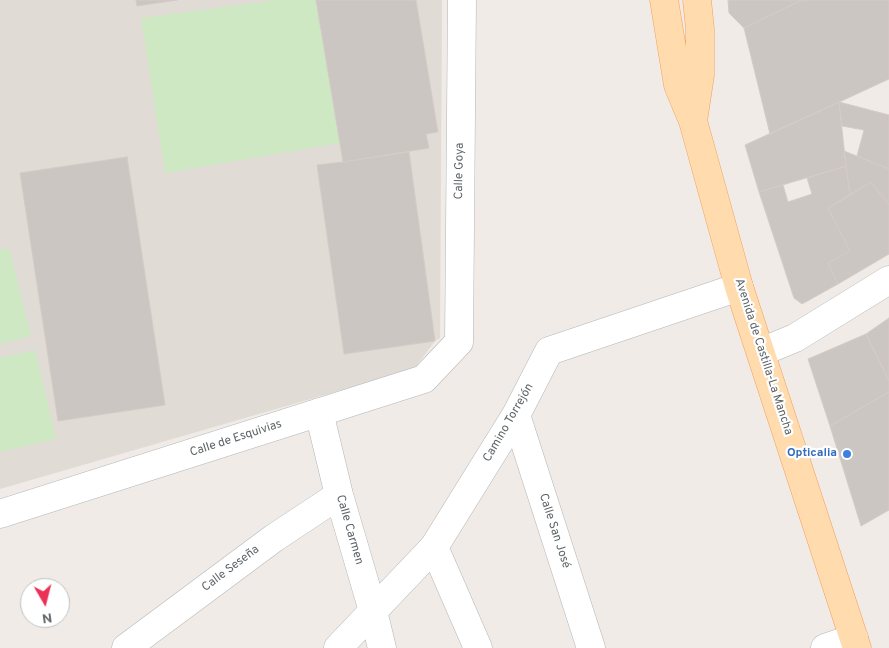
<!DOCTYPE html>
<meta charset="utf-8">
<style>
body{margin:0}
#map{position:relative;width:889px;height:648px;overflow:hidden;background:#f0ebe6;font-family:Overpass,sans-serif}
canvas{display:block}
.north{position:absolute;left:20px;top:578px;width:50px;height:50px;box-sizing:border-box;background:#fff;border:1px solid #bfc1c2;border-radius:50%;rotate:172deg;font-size:14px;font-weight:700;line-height:20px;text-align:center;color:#5e6467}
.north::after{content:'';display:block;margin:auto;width:18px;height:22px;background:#eb3155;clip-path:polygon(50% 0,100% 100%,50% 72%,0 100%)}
</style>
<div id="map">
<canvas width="889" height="648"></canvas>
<div class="north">N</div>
</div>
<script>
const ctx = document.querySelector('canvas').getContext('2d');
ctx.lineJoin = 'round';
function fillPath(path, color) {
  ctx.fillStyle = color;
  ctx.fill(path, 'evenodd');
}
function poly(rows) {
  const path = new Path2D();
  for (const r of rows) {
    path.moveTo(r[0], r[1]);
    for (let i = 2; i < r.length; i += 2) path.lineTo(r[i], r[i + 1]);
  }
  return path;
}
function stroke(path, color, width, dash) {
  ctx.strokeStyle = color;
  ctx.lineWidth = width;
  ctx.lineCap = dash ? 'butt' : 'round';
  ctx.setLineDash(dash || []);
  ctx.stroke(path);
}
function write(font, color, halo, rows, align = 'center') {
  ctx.font = font + ' Overpass,sans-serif';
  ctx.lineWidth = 4.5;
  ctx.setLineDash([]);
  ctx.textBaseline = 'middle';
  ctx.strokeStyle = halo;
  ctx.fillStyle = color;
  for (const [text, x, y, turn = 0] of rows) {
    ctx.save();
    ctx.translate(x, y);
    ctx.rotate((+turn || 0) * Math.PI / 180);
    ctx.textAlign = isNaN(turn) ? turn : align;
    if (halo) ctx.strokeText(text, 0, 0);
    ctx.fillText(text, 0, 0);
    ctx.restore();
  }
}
const education = poly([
 [0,0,442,0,440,338,435,341,414,369,0,489]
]);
const green = poly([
 [278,0,316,0,340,143,165,173,141,18],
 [9,248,31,336,0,344,0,250],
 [35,350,56,439,0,452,0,358]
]);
const building = poly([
 [136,0,177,0,137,6,136,0],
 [316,0,416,0,438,132,426,134,429,148,343,162,316,0],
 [728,0,802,0,744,28,729,13,728,0],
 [802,0,889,0,889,79,770,134,744,28,802,0],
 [839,102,846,166,759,192,745,145,839,102],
 [839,102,889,115,889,169,857,156,864,130,842,126,839,102],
 [844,151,889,169,889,205,871,182,850,195,844,151],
 [409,152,435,341,344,354,317,165,343,162,409,152],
 [127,157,165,405,58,421,20,173,127,157],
 [846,166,850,195,828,208,850,251,828,263,838,284,802,304,794,298,759,192,783,185,788,202,812,194,807,178,846,166],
 [871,182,889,205,889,254,838,284,828,263,850,251,828,208,871,182],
 [889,318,889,381,866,334,889,318],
 [866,334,889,381,889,392,830,426,808,359,866,334],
 [889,392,889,510,861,526,830,426,889,392]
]);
const minor = poly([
 [761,352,795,338,889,280],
 [319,412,339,495,373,611,382,648],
 [516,415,591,648],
 [0,514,424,379,459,342,462,0],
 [434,547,478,648],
 [126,648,274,538,339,495],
 [338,648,434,547,516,415,549,351,739,287],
 [825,648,854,638]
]);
const major = poly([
 [664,0,678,85,693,121,739,287,857,648],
 [693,121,700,75,700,29,697,0]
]);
const markers = [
 [847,454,5,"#3f7fe0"]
];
const streetNames = [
 ["Calle Goya",460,171,-89],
 ["Avenida de Castilla-La Mancha",763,357,72],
 ["Camino Torrejón",509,423,-60],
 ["Calle de Esquivias",236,439,-18],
 ["Calle Carmen",349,530,74],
 ["Calle San José",554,531,72],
 ["Calle Seseña",231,569,-37]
];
const shopNames = [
 ["Opticalia",837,454]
];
fillPath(education, '#e0dbd4');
fillPath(green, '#cde8c3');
fillPath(building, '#ccc6c3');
stroke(building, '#d5cbc4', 1);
stroke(minor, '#b2b6b9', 29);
stroke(major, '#f3a05c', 29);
stroke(minor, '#fff', 28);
stroke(major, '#ffdbad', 28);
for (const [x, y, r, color] of markers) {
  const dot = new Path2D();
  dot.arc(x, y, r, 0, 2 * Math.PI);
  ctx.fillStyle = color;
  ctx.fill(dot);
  stroke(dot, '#fff', 2);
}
write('12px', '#5e6467', '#fff', streetNames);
write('bold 12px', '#366cbe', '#fff', shopNames, 'right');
</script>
